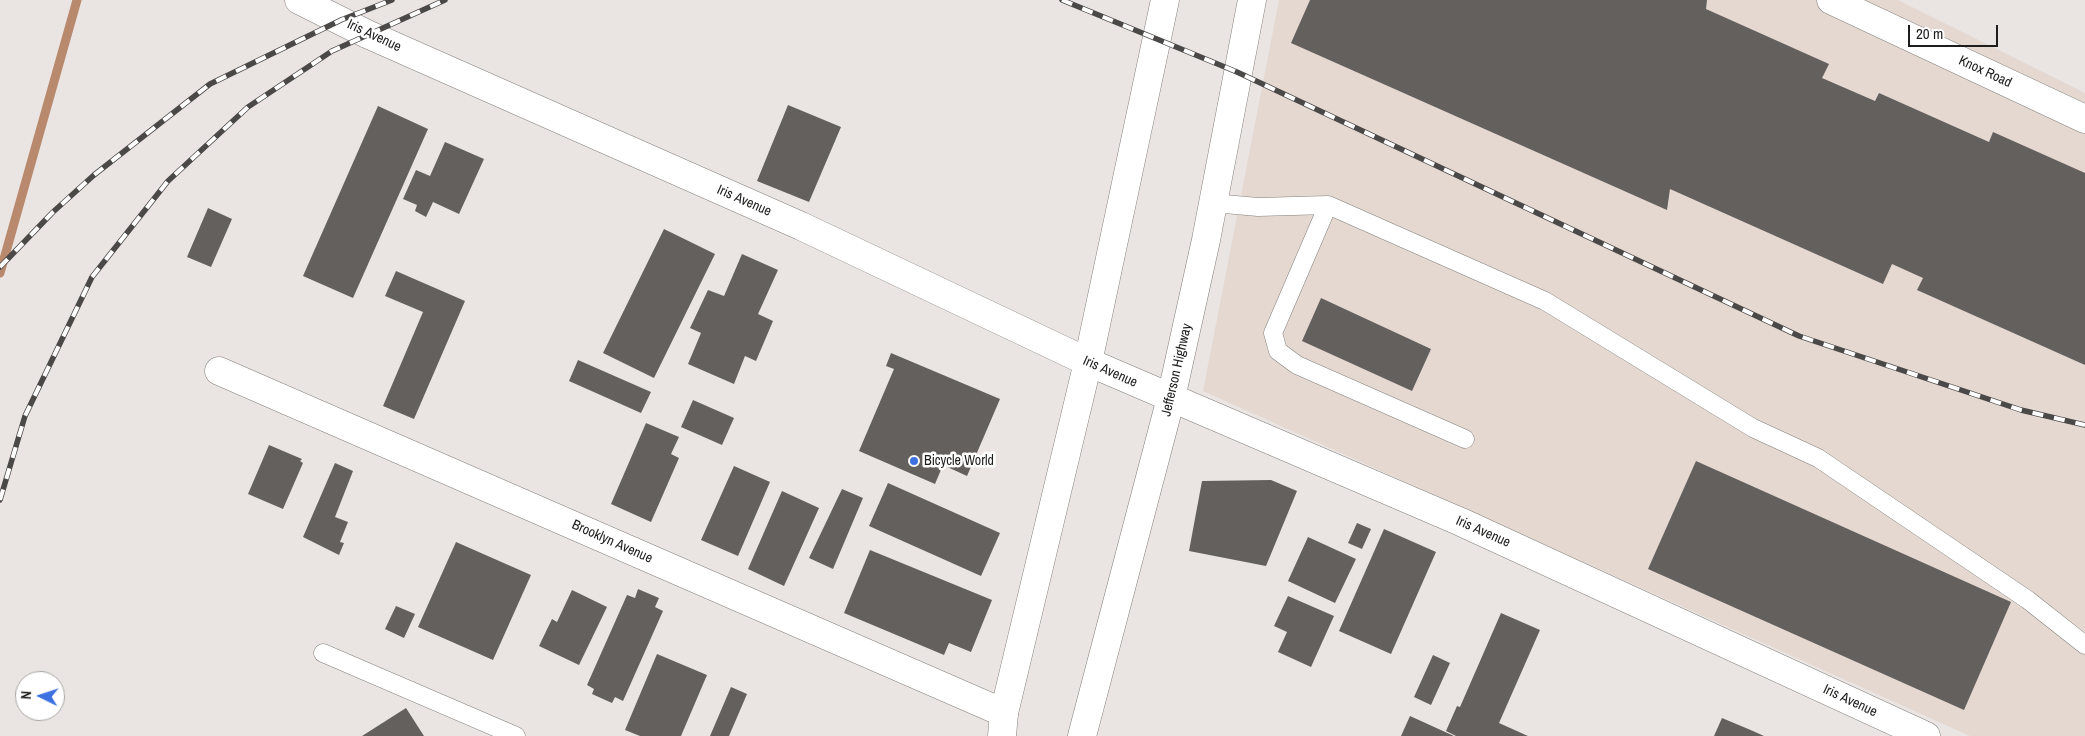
<!DOCTYPE html>
<style>
body{margin:0}
#map{position:relative;width:2085px;height:736px;overflow:hidden;background:#eae5e3;font-family:"Archivo Narrow",sans-serif}
canvas{display:block}
.north{position:absolute;left:15px;top:671px;width:50px;height:50px;box-sizing:border-box;background:#fff;border:1px solid #a5a5a4;border-radius:50%;rotate:274deg;font-size:14px;font-weight:700;line-height:20px;text-align:center;color:#1e1d1c}
.north::after{content:'';display:block;margin:auto;width:18px;height:22px;background:#3d71e2;clip-path:polygon(50% 0,100% 100%,50% 72%,0 100%)}
.scale{position:absolute;left:1908px;top:25px;width:90px;height:22px;box-sizing:border-box;border:2px solid #1e1d1c;border-top:0;padding-left:6px;font-size:15px;line-height:18px;white-space:nowrap;color:#1e1d1c;-webkit-text-stroke:4px #fff;paint-order:stroke}
</style>
<div id="map">
<canvas width="2085" height="736"></canvas>
<div class="north">N</div>
<div class="scale">20 m</div>
</div>
<script>
const ctx = document.querySelector('canvas').getContext('2d');
ctx.lineJoin = 'round';
function fillPath(path, color) {
  ctx.fillStyle = color;
  ctx.fill(path, 'evenodd');
}
function poly(rows) {
  const path = new Path2D();
  for (const r of rows) {
    path.moveTo(r[0], r[1]);
    for (let i = 2; i < r.length; i += 2) path.lineTo(r[i], r[i + 1]);
  }
  return path;
}
function stroke(path, color, width, dash) {
  ctx.strokeStyle = color;
  ctx.lineWidth = width;
  ctx.lineCap = dash ? 'butt' : 'round';
  ctx.setLineDash(dash || []);
  ctx.stroke(path);
}
function write(font, color, halo, rows, align = 'center') {
  ctx.font = font + ' "Archivo Narrow",sans-serif';
  ctx.lineWidth = 5;
  ctx.setLineDash([]);
  ctx.textBaseline = 'middle';
  ctx.strokeStyle = halo;
  ctx.fillStyle = color;
  for (const [text, x, y, turn = 0] of rows) {
    ctx.save();
    ctx.translate(x, y);
    ctx.rotate((+turn || 0) * Math.PI / 180);
    ctx.textAlign = isNaN(turn) ? turn : align;
    if (halo) ctx.strokeText(text, 0, 0);
    ctx.fillText(text, 0, 0);
    ctx.restore();
  }
}
const built = poly([
 [1279,0,1898,0,2085,93,2085,736,1970,736,1203,391]
]);
const stream = poly([
 [0,273,77,0]
]);
const building = poly([
 [1310,0,1707,0,1706,9,1829,64,1822,78,1875,101,1879,93,1989,142,1993,132,2085,173,2085,365,1917,290,1923,278,1892,264,1883,284,1670,189,1667,210,1291,43],
 [788,105,841,127,809,202,757,181],
 [378,106,428,129,353,298,303,276],
 [445,142,484,159,459,214,433,202,426,217,415,211,417,205,403,199,416,170,430,176],
 [208,208,232,219,211,267,187,257],
 [664,229,715,254,654,378,603,353],
 [742,254,778,270,758,314,773,321,756,361,745,356,734,384,688,364,701,333,690,328,708,290,724,296],
 [396,271,465,301,414,419,383,406,423,312,385,296],
 [1321,298,1431,349,1412,391,1302,341],
 [891,353,1000,399,967,476,943,465,935,484,859,451,894,369,886,366],
 [578,360,651,392,641,413,569,381],
 [693,400,734,418,722,445,681,427],
 [646,423,679,437,671,454,679,458,651,522,611,504],
 [269,445,302,459,300,461,303,463,283,509,248,494],
 [1696,461,2011,602,1964,710,1648,569],
 [335,463,353,471,335,517,348,522,340,542,344,543,339,555,303,537],
 [734,466,770,482,738,556,701,540],
 [1271,480,1297,491,1266,566,1189,551,1202,481],
 [888,483,1000,533,981,576,869,526],
 [842,489,863,498,833,569,809,558],
 [782,491,819,508,784,586,748,569],
 [1357,523,1371,529,1362,549,1348,543],
 [1384,529,1436,552,1391,654,1339,631],
 [1308,537,1356,559,1335,603,1288,581],
 [456,542,531,575,493,660,418,627],
 [870,550,992,600,971,652,949,643,944,655,844,613],
 [638,589,659,598,655,607,663,611,623,701,615,697,612,703,592,694,594,689,587,685,627,595,635,598],
 [572,590,607,607,579,665,539,646,552,619,557,622],
 [1288,596,1334,616,1311,667,1278,652,1287,632,1274,626],
 [396,606,415,614,404,638,385,629],
 [1501,613,1540,630,1499,723,1528,736,1456,736,1446,731,1457,706,1460,707],
 [657,654,707,675,681,736,640,736,625,730],
 [1433,655,1450,663,1431,705,1414,697],
 [731,687,747,694,729,736,710,736],
 [406,708,424,736,362,736],
 [1410,716,1454,736,1401,736],
 [1722,718,1753,731,1764,736,1714,736]
]);
const service = poly([
 [1213,203,1258,207,1328,205,1545,301,1753,428,1818,458,2028,600,2085,645],
 [1328,205,1273,333,1278,351,1297,365,1465,439],
 [323,653,516,736]
]);
const minor = poly([
 [299,0,367,34,801,226,1088,362,1461,522,1926,736],
 [1831,0,2085,119],
 [219,371,1004,713]
]);
const primary = poly([
 [1002,736,1004,713,1088,362,1165,0],
 [1082,736,1171,398,1206,240,1252,0]
]);
const rail = poly([
 [1062,0,1237,72,1799,336,2021,410,2085,425],
 [0,267,53,212,94,175,210,84,341,20,392,0],
 [0,500,25,416,92,277,168,181,248,107,332,51,445,0]
]);
const markers = [
 [914,461,5,"#3d71e2"]
];
const streetNames = [
 ["Iris Avenue",374,36,25],
 ["Knox Road",1985,72,25],
 ["Iris Avenue",744,201,24],
 ["Jefferson Highway",1177,370,-77],
 ["Iris Avenue",1110,372,24],
 ["Iris Avenue",1483,532,24],
 ["Brooklyn Avenue",612,542,24],
 ["Iris Avenue",1850,701,25]
];
const poiNames = [
 ["Bicycle World",924,461]
];
fillPath(built, '#e4d8d1');
stroke(stream, '#b8896c', 9);
fillPath(building, '#64605e');
stroke(service, '#84807d', 19);
stroke(minor, '#84807d', 29);
stroke(primary, '#84807d', 29);
stroke(service, '#fff', 18);
stroke(minor, '#fff', 28);
stroke(primary, '#fff', 28);
stroke(rail, '#4b4948', 5.5);
stroke(rail, '#fff', 4, [11]);
for (const [x, y, r, color] of markers) {
  const dot = new Path2D();
  dot.arc(x, y, r, 0, 2 * Math.PI);
  ctx.fillStyle = color;
  ctx.fill(dot);
  stroke(dot, '#fff', 2);
}
write('14px', '#1e1d1c', '#fff', streetNames);
write('14px', '#1e1d1c', '#fff', poiNames, 'left');
</script>
